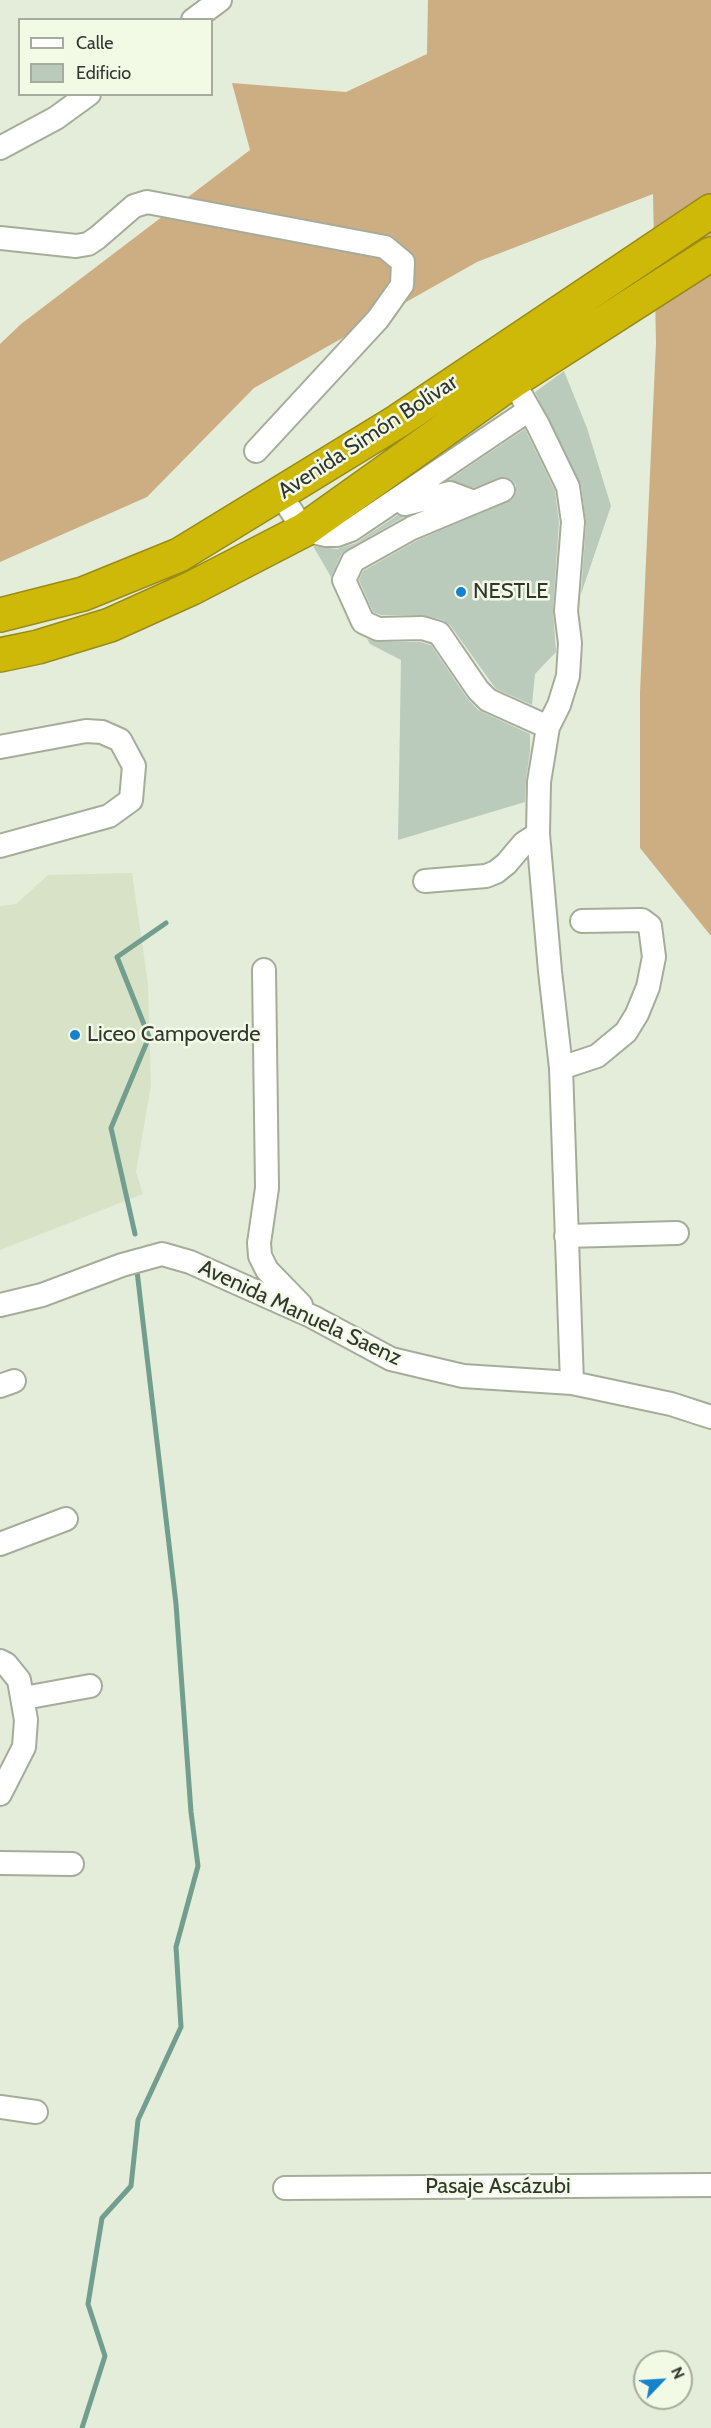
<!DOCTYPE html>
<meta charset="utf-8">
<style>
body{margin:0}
#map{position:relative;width:711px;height:2428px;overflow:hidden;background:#e4edd9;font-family:Cabin,sans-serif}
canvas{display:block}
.legend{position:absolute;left:18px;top:18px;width:195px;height:78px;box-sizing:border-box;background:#f2fae6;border:2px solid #a6ac9d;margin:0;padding:8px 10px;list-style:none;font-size:18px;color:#33362f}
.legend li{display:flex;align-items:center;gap:12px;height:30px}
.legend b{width:30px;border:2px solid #a6ac9d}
.north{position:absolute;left:633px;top:2350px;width:60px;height:60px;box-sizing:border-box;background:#f2fae6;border:2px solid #a6ac9d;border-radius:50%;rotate:65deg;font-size:16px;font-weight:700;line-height:24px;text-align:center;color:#33362f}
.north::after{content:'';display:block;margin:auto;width:21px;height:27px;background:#1583cc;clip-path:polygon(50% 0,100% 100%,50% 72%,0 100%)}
</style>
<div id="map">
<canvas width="711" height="2428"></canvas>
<ul class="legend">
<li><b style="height:8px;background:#fff"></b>Calle</li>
<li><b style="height:16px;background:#bacbbc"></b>Edificio</li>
</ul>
<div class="north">N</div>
</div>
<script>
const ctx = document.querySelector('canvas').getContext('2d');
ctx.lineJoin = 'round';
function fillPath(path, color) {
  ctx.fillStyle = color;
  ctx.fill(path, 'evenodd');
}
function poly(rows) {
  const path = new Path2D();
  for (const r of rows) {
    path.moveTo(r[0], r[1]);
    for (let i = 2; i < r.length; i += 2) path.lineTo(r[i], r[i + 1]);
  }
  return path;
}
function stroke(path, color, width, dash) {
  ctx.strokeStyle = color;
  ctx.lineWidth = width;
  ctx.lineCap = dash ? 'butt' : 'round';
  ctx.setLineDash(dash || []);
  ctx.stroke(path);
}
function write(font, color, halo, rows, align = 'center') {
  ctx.font = font + ' Cabin,sans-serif';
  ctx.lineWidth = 5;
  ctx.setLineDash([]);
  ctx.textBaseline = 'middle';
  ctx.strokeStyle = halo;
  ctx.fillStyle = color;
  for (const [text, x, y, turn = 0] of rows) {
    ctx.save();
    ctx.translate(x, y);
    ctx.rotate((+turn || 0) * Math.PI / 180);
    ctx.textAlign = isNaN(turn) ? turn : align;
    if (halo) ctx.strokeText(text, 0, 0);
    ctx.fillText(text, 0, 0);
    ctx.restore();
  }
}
const built = poly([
 [132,873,148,984,151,1085,136,1172,143,1194,0,1250,0,906,16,904,48,875]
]);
const forest = poly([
 [428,0,711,0,711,936,640,848,640,692,656,343,653,194,477,262,254,388,147,497,0,562,0,344,21,324,250,150,232,83,346,92,427,54]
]);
const stream = poly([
 [135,1234,111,1128,149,1037,117,957,166,923],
 [82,2428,105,2356,88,2304,102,2218,131,2186,138,2120,181,2027,176,1947,198,1866,191,1812,176,1604,137,1271]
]);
const building = poly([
 [564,371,587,428,611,506,581,594,586,523,581,485,535,392],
 [525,429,555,491,559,522,553,610,556,652,535,674,532,705,496,689,450,625,443,620,422,615,381,615,373,612,359,580,363,571,418,540,513,499,516,492,516,485,512,480,505,477,474,488,449,480],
 [398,515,404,517,346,550,341,555,331,577,313,546,337,549,356,543],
 [367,639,378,642,420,642,431,645,467,698,478,710,530,734,530,751,526,780,525,802,398,840,401,660,370,644]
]);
const minor = poly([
 [193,20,220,0],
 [0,148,56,118,89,94],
 [0,238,76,246,88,244,97,238,134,206,147,202,385,247,403,262,402,285,378,319,256,451],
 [513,381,538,425,568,487,573,522,566,611,570,643,568,676,559,705,548,727,539,782,538,834,550,971,561,1068,572,1383],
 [503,490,412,528,353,561,344,580,363,622,378,629,422,628,439,633,478,690,488,700,548,727],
 [280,494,304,530,326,535,337,535,351,530,529,410],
 [405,504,450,493,474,502],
 [0,747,86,731,102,732,120,740,134,766,131,800,109,816,0,846],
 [425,881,486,876,496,872,506,864,524,843,538,834],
 [264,970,267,1188,259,1243,260,1256,267,1270,301,1305],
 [561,1068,597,1056,626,1032,637,1014,648,987,654,957,650,926,642,920,582,921],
 [566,1236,677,1233],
 [0,1305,42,1295,122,1265,162,1254,190,1262,313,1317,391,1359,463,1376,572,1383,671,1404,711,1417],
 [0,1386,14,1381],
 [0,1544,66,1519],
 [0,1661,6,1664,19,1680,26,1720,24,1747,0,1794],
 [24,1698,90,1686],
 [0,1863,72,1864],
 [0,2107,36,2112],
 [285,2188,711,2185]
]);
const highway = poly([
 [0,615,83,594,179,555,398,421,711,211],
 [0,655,38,647,110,625,192,588,304,530,513,381,711,254]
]);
const markers = [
 [461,592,6,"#1583cc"],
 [75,1035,6,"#1583cc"]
];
const streetNames = [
 ["Avenida Simón Bolívar",368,437,-33],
 ["Avenida Manuela Saenz",300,1313,25],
 ["Pasaje Ascázubi",498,2187]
];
const poiNames = [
 ["NESTLE",473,592],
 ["Liceo Campoverde",87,1035]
];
fillPath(built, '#d8e2c7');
fillPath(forest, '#cdae82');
stroke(stream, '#729e8f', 5);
fillPath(building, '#bacbbc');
stroke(minor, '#a5ad9a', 26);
stroke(highway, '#988b16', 36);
stroke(minor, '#fff', 22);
stroke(highway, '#ceb909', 33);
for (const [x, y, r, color] of markers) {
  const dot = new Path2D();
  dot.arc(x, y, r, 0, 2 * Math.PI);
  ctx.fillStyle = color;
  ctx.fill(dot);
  stroke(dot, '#f2fae6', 2);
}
write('22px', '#33362f', '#f2fae6', streetNames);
write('22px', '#33362f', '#f2fae6', poiNames, 'left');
</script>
